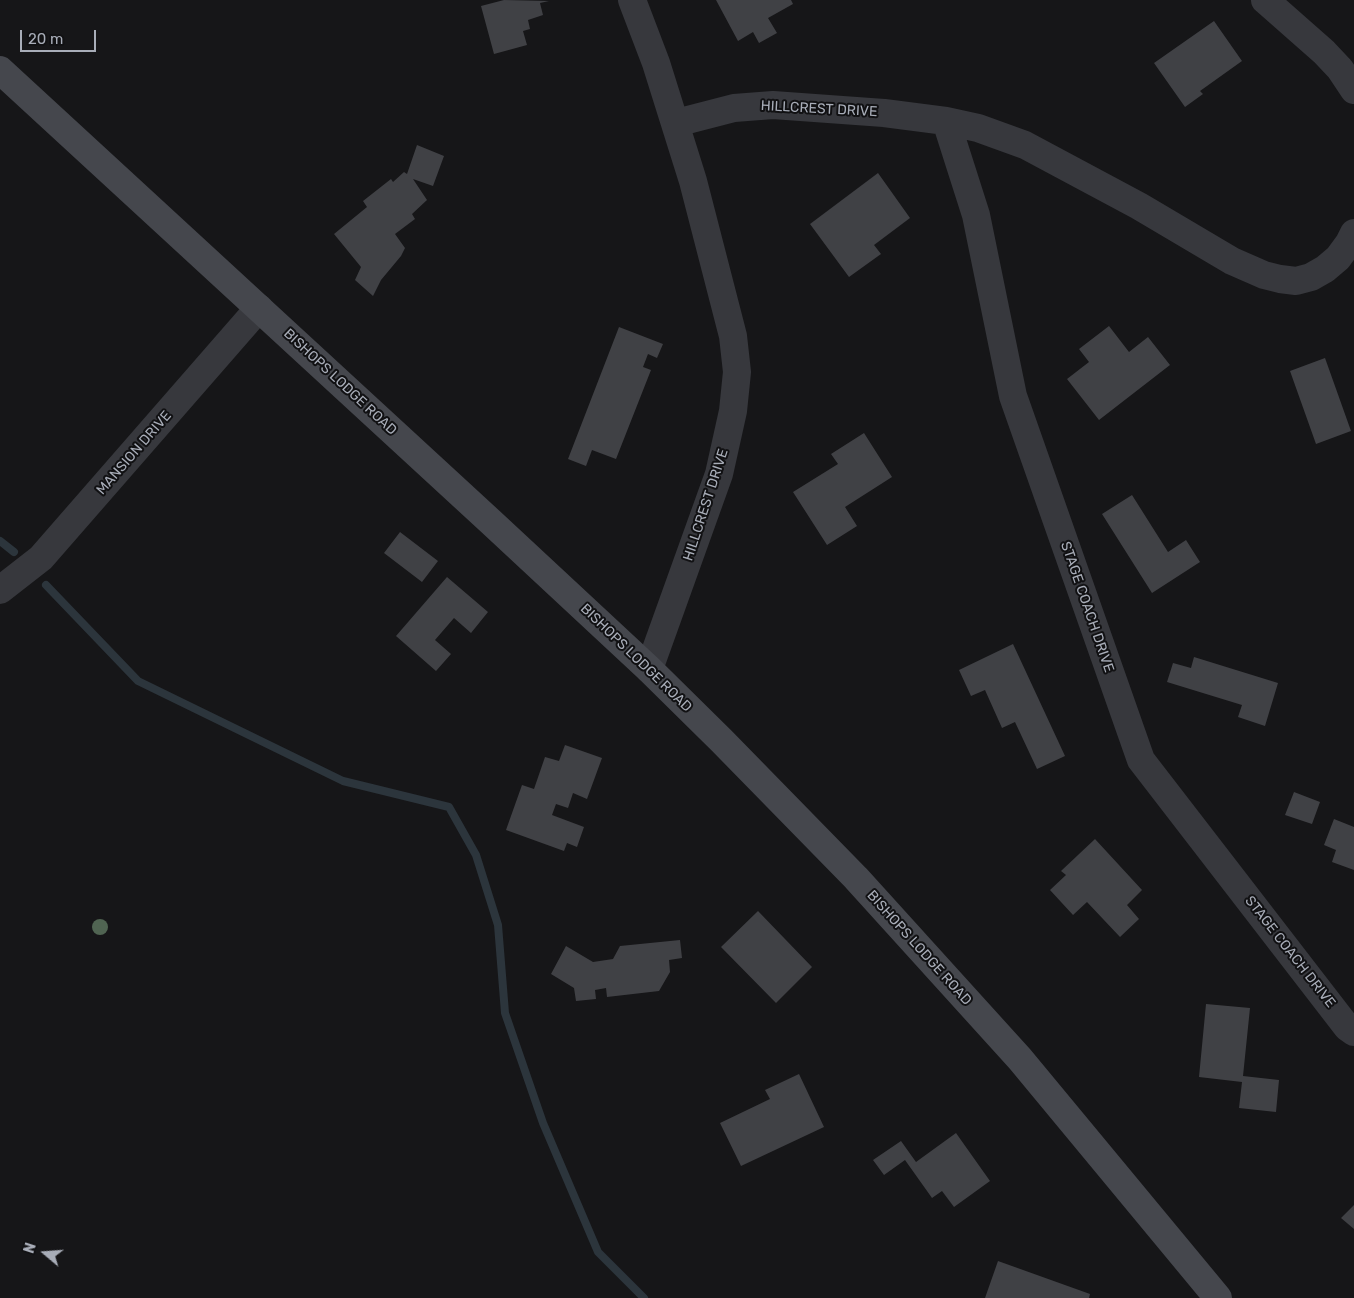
<!DOCTYPE html>
<style>
body{margin:0}
#map{position:relative;width:1354px;height:1298px;overflow:hidden;background:#161618;font-family:Rubik,sans-serif}
canvas{display:block}
.north{position:absolute;left:20px;top:1228px;width:50px;height:50px;-webkit-text-stroke:4px #111113;paint-order:stroke;rotate:288deg;font-size:14px;font-weight:700;line-height:20px;text-align:center;color:#a8adb8}
.north::after{content:'';display:block;margin:auto;width:18px;height:22px;background:#a8adb8;clip-path:polygon(50% 0,100% 100%,50% 72%,0 100%)}
.scale{position:absolute;left:20px;top:30px;width:76px;height:22px;box-sizing:border-box;border:2px solid #a8adb8;border-top:0;padding-left:6px;font-size:15px;line-height:18px;white-space:nowrap;color:#a8adb8;-webkit-text-stroke:4px #111113;paint-order:stroke}
</style>
<div id="map">
<canvas width="1354" height="1298"></canvas>
<div class="north">N</div>
<div class="scale">20 m</div>
</div>
<script>
const ctx = document.querySelector('canvas').getContext('2d');
ctx.lineJoin = 'round';
function poly(rows) {
  const path = new Path2D();
  for (const r of rows) {
    path.moveTo(r[0], r[1]);
    for (let i = 2; i < r.length; i += 2) path.lineTo(r[i], r[i + 1]);
  }
  return path;
}
function stroke(path, color, width, dash) {
  ctx.strokeStyle = color;
  ctx.lineWidth = width;
  ctx.lineCap = dash ? 'butt' : 'round';
  ctx.setLineDash(dash || []);
  ctx.stroke(path);
}
function fillPath(path, color) {
  ctx.fillStyle = color;
  ctx.fill(path, 'evenodd');
}
function write(font, color, halo, rows, align = 'center') {
  ctx.font = font + ' Rubik,sans-serif';
  ctx.lineWidth = 4;
  ctx.setLineDash([]);
  ctx.textBaseline = 'middle';
  ctx.strokeStyle = halo;
  ctx.fillStyle = color;
  for (const [text, x, y, turn = 0] of rows) {
    ctx.save();
    ctx.translate(x, y);
    ctx.rotate((+turn || 0) * Math.PI / 180);
    ctx.textAlign = isNaN(turn) ? turn : align;
    if (halo) ctx.strokeText(text, 0, 0);
    ctx.fillText(text, 0, 0);
    ctx.restore();
  }
}
const stream = poly([
 [0,541,14,552],
 [46,585,138,681,343,781,449,807,476,855,498,925,505,1013,543,1123,598,1252,644,1298]
]);
const building = poly([
 [504,0,549,1,540,3,543,15,528,20,530,29,523,31,527,45,494,54,481,6],
 [716,0,791,0,793,4,768,18,777,33,759,43,753,32,738,41],
 [1214,21,1242,61,1200,91,1203,94,1185,107,1154,63],
 [417,145,444,156,433,186,413,179,427,200,412,214,415,219,395,234,405,248,401,256,381,280,373,296,355,280,361,267,334,234,367,207,363,201,391,179,393,182,404,172,407,174],
 [878,173,910,218,874,245,881,254,849,277,810,224],
 [1109,326,1129,352,1148,337,1170,365,1099,420,1067,379,1089,362,1079,349],
 [619,327,663,344,657,358,648,354,643,367,651,370,616,459,592,450,586,466,568,459],
 [1325,358,1351,431,1316,444,1290,371],
 [864,433,892,477,845,507,857,526,827,545,793,492,838,464,831,454],
 [1132,495,1168,552,1186,540,1200,562,1152,593,1102,514],
 [400,532,438,561,422,582,384,553],
 [447,577,488,612,471,633,454,618,435,640,451,654,436,671,396,636],
 [1013,644,1065,756,1037,769,1015,722,1002,728,985,690,971,696,959,670],
 [1194,657,1278,683,1265,726,1238,717,1242,705,1167,682,1173,663,1191,668],
 [565,745,602,758,587,799,573,793,568,808,556,804,552,815,584,827,577,847,567,843,564,851,506,830,522,785,534,789,545,757,559,761],
 [1294,792,1320,802,1312,824,1285,815],
 [1334,819,1354,827,1354,870,1332,862,1336,850,1324,845],
 [1095,839,1142,890,1127,905,1139,919,1120,937,1087,902,1073,915,1050,890,1066,875,1061,871],
 [758,911,812,967,776,1003,721,947],
 [680,940,682,958,669,960,670,972,659,991,607,997,606,988,595,990,596,999,576,1001,574,988,551,974,566,946,593,962,613,959,620,946],
 [1206,1004,1250,1008,1243,1076,1279,1080,1276,1112,1239,1108,1242,1082,1199,1077],
 [799,1074,824,1127,741,1166,720,1123,770,1099,765,1090],
 [956,1133,990,1181,954,1207,942,1191,932,1198,905,1160,884,1175,873,1160,901,1141,916,1162],
 [1354,1205,1354,1229,1341,1218],
 [998,1261,1090,1294,1089,1298,985,1298]
]);
const street = poly([
 [632,0,656,63,693,181,733,336,737,372,733,411,719,474,649,669],
 [1265,0,1324,52,1340,69,1354,90],
 [946,121,976,215,1013,396,1141,760,1347,1027,1354,1032],
 [676,123,734,108,773,105,884,113,946,121,978,128,1025,145,1139,206,1232,261,1264,275,1280,279,1296,281,1311,277,1325,269,1338,258,1349,243,1354,233],
 [0,590,41,558,259,308]
]);
const secondary = poly([
 [0,70,491,522,649,669,722,741,856,878,1020,1059,1218,1298]
]);
const trees = [
 [100,927]
];
const streetNames = [
 ["HILLCREST DRIVE",819,109,3],
 ["BISHOPS LODGE ROAD",340,382,43],
 ["MANSION DRIVE",134,453,-49],
 ["HILLCREST DRIVE",706,505,-72],
 ["STAGE COACH DRIVE",1087,607,71],
 ["BISHOPS LODGE ROAD",636,658,44],
 ["BISHOPS LODGE ROAD",919,948,48],
 ["STAGE COACH DRIVE",1290,952,52]
];
stroke(stream, '#2c353c', 8);
fillPath(building, '#404145');
stroke(street, '#37383d', 28);
stroke(secondary, '#45474d', 28);
ctx.fillStyle = '#506452';
for (const [x, y] of trees) {
  ctx.beginPath();
  ctx.arc(x, y, 8, 0, 2 * Math.PI);
  ctx.fill();
}
write('14px', '#a8adb8', '#111113', streetNames);
</script>
